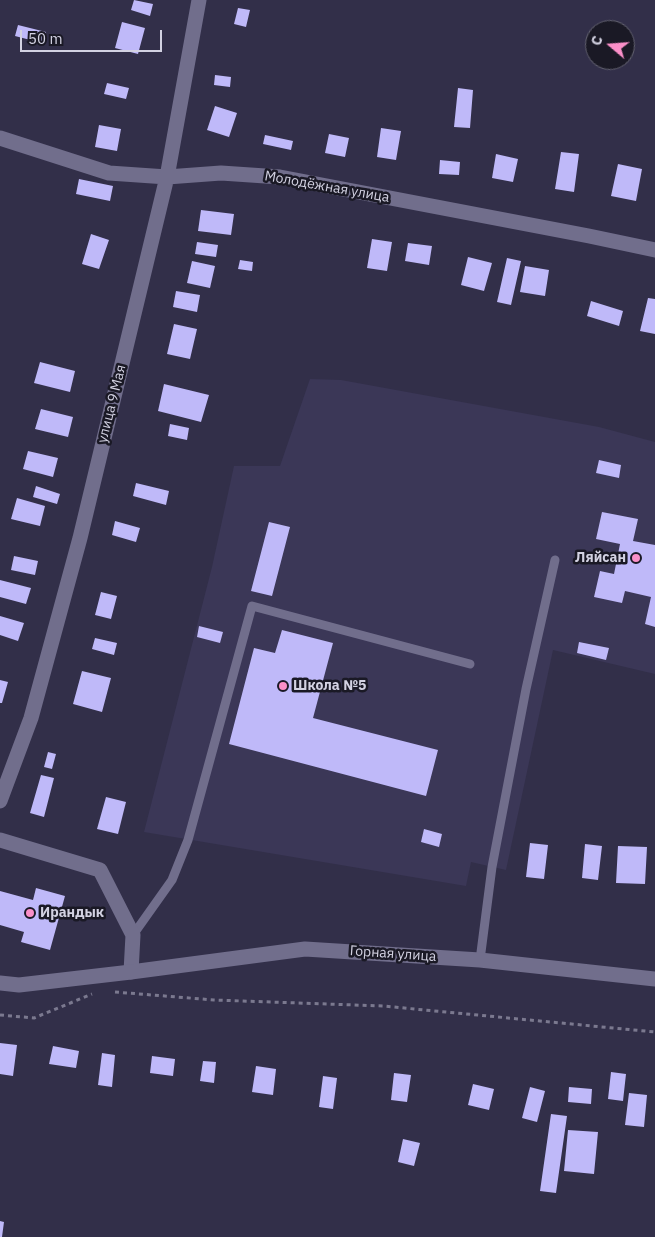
<!DOCTYPE html>
<meta charset="utf-8">
<style>
body{margin:0}
#map{position:relative;width:655px;height:1237px;overflow:hidden;background:#322f49;font-family:"IBM Plex Sans",sans-serif}
canvas{display:block}
.north{position:absolute;left:585px;top:20px;width:50px;height:50px;box-sizing:border-box;background:#1a1925;border:1px solid #646371;border-radius:50%;rotate:288deg;font-size:14px;font-weight:700;line-height:20px;text-align:center;color:#d3d2e2}
.north::after{content:'';display:block;margin:auto;width:18px;height:22px;background:#fa8fc8;clip-path:polygon(50% 0,100% 100%,50% 72%,0 100%)}
.scale{position:absolute;left:20px;top:30px;width:142px;height:22px;box-sizing:border-box;border:2px solid #d3d2e2;border-top:0;padding-left:6px;font-size:15px;line-height:18px;white-space:nowrap;color:#d3d2e2;-webkit-text-stroke:4px #1a1925;paint-order:stroke}
</style>
<div id="map">
<canvas width="655" height="1237"></canvas>
<div class="north">С</div>
<div class="scale">50 m</div>
</div>
<script>
const ctx = document.querySelector('canvas').getContext('2d');
ctx.lineJoin = 'round';
function fillPath(path, color) {
  ctx.fillStyle = color;
  ctx.fill(path, 'evenodd');
}
function poly(rows) {
  const path = new Path2D();
  for (const r of rows) {
    path.moveTo(r[0], r[1]);
    for (let i = 2; i < r.length; i += 2) path.lineTo(r[i], r[i + 1]);
  }
  return path;
}
function stroke(path, color, width, dash) {
  ctx.strokeStyle = color;
  ctx.lineWidth = width;
  ctx.lineCap = dash ? 'butt' : 'round';
  ctx.setLineDash(dash || []);
  ctx.stroke(path);
}
function write(font, color, halo, rows, align = 'center') {
  ctx.font = font + ' "IBM Plex Sans",sans-serif';
  ctx.lineWidth = 5;
  ctx.setLineDash([]);
  ctx.textBaseline = 'middle';
  ctx.strokeStyle = halo;
  ctx.fillStyle = color;
  for (const [text, x, y, turn = 0] of rows) {
    ctx.save();
    ctx.translate(x, y);
    ctx.rotate((+turn || 0) * Math.PI / 180);
    ctx.textAlign = isNaN(turn) ? turn : align;
    if (halo) ctx.strokeText(text, 0, 0);
    ctx.fillText(text, 0, 0);
    ctx.restore();
  }
}
const built = poly([
 [310,379,341,380,599,427,655,442,655,674,553,650,506,870,471,862,466,886,144,832,212,567,234,466,280,466]
]);
const building = poly([
 [134,0,153,4,150,16,131,10],
 [238,8,250,10,246,27,234,24],
 [122,22,145,28,138,54,115,48],
 [18,25,46,32,42,43,15,36],
 [215,75,231,77,230,87,214,85],
 [107,83,129,88,126,99,104,94],
 [458,88,473,90,470,128,454,127],
 [215,106,237,113,229,137,207,130],
 [99,125,121,129,117,151,95,147],
 [381,128,401,131,396,160,377,157],
 [329,134,349,138,345,157,325,153],
 [265,135,293,141,291,150,263,144],
 [561,152,579,154,574,192,555,189],
 [496,154,518,159,513,182,492,178],
 [440,160,460,162,459,175,439,174],
 [618,164,642,169,636,201,611,196],
 [79,179,113,186,110,201,76,194],
 [201,210,234,214,231,235,198,231],
 [91,234,109,240,99,269,82,264],
 [372,239,392,242,387,271,367,268],
 [197,242,218,245,216,257,195,254],
 [408,243,432,246,429,265,405,261],
 [468,257,492,263,484,291,461,285],
 [507,258,521,261,511,305,497,302],
 [240,260,253,262,252,271,238,269],
 [192,261,215,266,210,288,187,283],
 [525,266,549,270,545,296,520,292],
 [176,291,200,295,197,312,173,307],
 [648,298,655,299,655,334,640,331],
 [591,301,623,311,619,326,587,316],
 [174,324,197,329,190,359,167,354],
 [40,362,75,371,70,392,34,383],
 [164,384,209,395,201,422,158,411],
 [41,409,73,417,68,437,35,429],
 [170,424,189,428,187,440,168,436],
 [28,451,58,458,53,477,23,469],
 [599,460,621,465,619,478,596,473],
 [136,483,169,491,166,505,133,496],
 [36,486,60,494,57,504,33,497],
 [17,498,45,506,40,526,11,519],
 [602,512,638,519,633,541,655,545,655,627,645,624,651,597,625,591,622,603,594,597,600,571,614,574,620,544,596,539],
 [115,521,140,528,136,542,112,535],
 [269,522,290,527,272,596,251,591],
 [14,556,38,561,35,575,11,570],
 [0,580,31,588,26,604,0,597],
 [101,592,117,596,111,619,95,615],
 [0,616,24,623,18,641,0,635],
 [199,626,223,632,220,643,197,637],
 [282,630,333,643,313,718,438,750,426,796,229,744,254,648,275,653],
 [95,638,117,643,114,655,92,649],
 [579,642,609,648,606,660,577,653],
 [82,671,111,678,102,712,73,704],
 [0,680,8,682,2,703,0,703],
 [48,752,56,754,52,769,44,767],
 [41,775,54,778,44,817,30,813],
 [106,797,126,802,118,834,97,829],
 [424,829,442,834,439,847,421,842],
 [530,843,548,845,544,879,526,877],
 [585,844,602,846,598,880,582,878],
 [618,846,647,847,645,884,616,883],
 [36,888,65,896,50,950,21,942,24,932,0,925,0,891,33,900],
 [0,1043,17,1045,13,1076,0,1074],
 [53,1046,79,1051,76,1068,49,1064],
 [102,1053,115,1055,112,1087,98,1085],
 [152,1056,175,1059,173,1076,150,1073],
 [203,1061,216,1062,214,1083,200,1081],
 [256,1066,276,1069,273,1095,252,1092],
 [611,1072,626,1074,623,1101,608,1099],
 [394,1073,411,1075,407,1102,391,1100],
 [323,1076,337,1078,333,1109,319,1107],
 [473,1084,494,1089,489,1110,468,1105],
 [530,1087,545,1091,537,1122,522,1118],
 [569,1087,592,1089,591,1104,568,1102],
 [629,1093,647,1095,644,1127,625,1125],
 [551,1114,567,1116,556,1193,540,1191],
 [568,1130,598,1132,594,1174,564,1171],
 [403,1139,420,1143,414,1166,398,1162],
 [0,1221,4,1222,2,1237,0,1237]
]);
const path = poly([
 [115,992,214,1000,383,1006,655,1032],
 [0,1015,34,1018,92,994]
]);
const service = poly([
 [133,935,172,880,188,840,252,606,470,664],
 [480,960,492,867,526,689,555,560]
]);
const minor = poly([
 [0,138,109,173,167,177,221,173,280,177,589,236,655,250],
 [0,801,31,718,80,538,167,177,199,0],
 [0,840,100,870,133,935,131,972]
]);
const tertiary = poly([
 [0,983,19,985,131,972,305,949,480,960,655,979]
]);
const markers = [
 [636,558,5,"#fa8fc8"],
 [283,686,5,"#fa8fc8"],
 [30,913,5,"#fa8fc8"]
];
const streetNames = [
 ["Молодёжная улица",327,187,10],
 ["улица 9 Мая",112,404,-76],
 ["Горная улица",393,954,4]
];
const poiNames = [
 ["Ляйсан",626,558,"right"],
 ["Школа №5",293,686],
 ["Ирандык",40,913]
];
fillPath(built, '#3b3757');
fillPath(building, '#bfb9f9');
stroke(path, '#7b798f', 3, [4, 4]);
stroke(service, '#716e8c', 9);
stroke(minor, '#716e8c', 15);
stroke(tertiary, '#716e8c', 15);
for (const [x, y, r, color] of markers) {
  const dot = new Path2D();
  dot.arc(x, y, r, 0, 2 * Math.PI);
  ctx.fillStyle = color;
  ctx.fill(dot);
  stroke(dot, '#1a1925', 2);
}
write('14px', '#d3d2e2', '#1a1925', streetNames);
write('bold 14px', '#d3d2e2', '#1a1925', poiNames, 'left');
</script>
